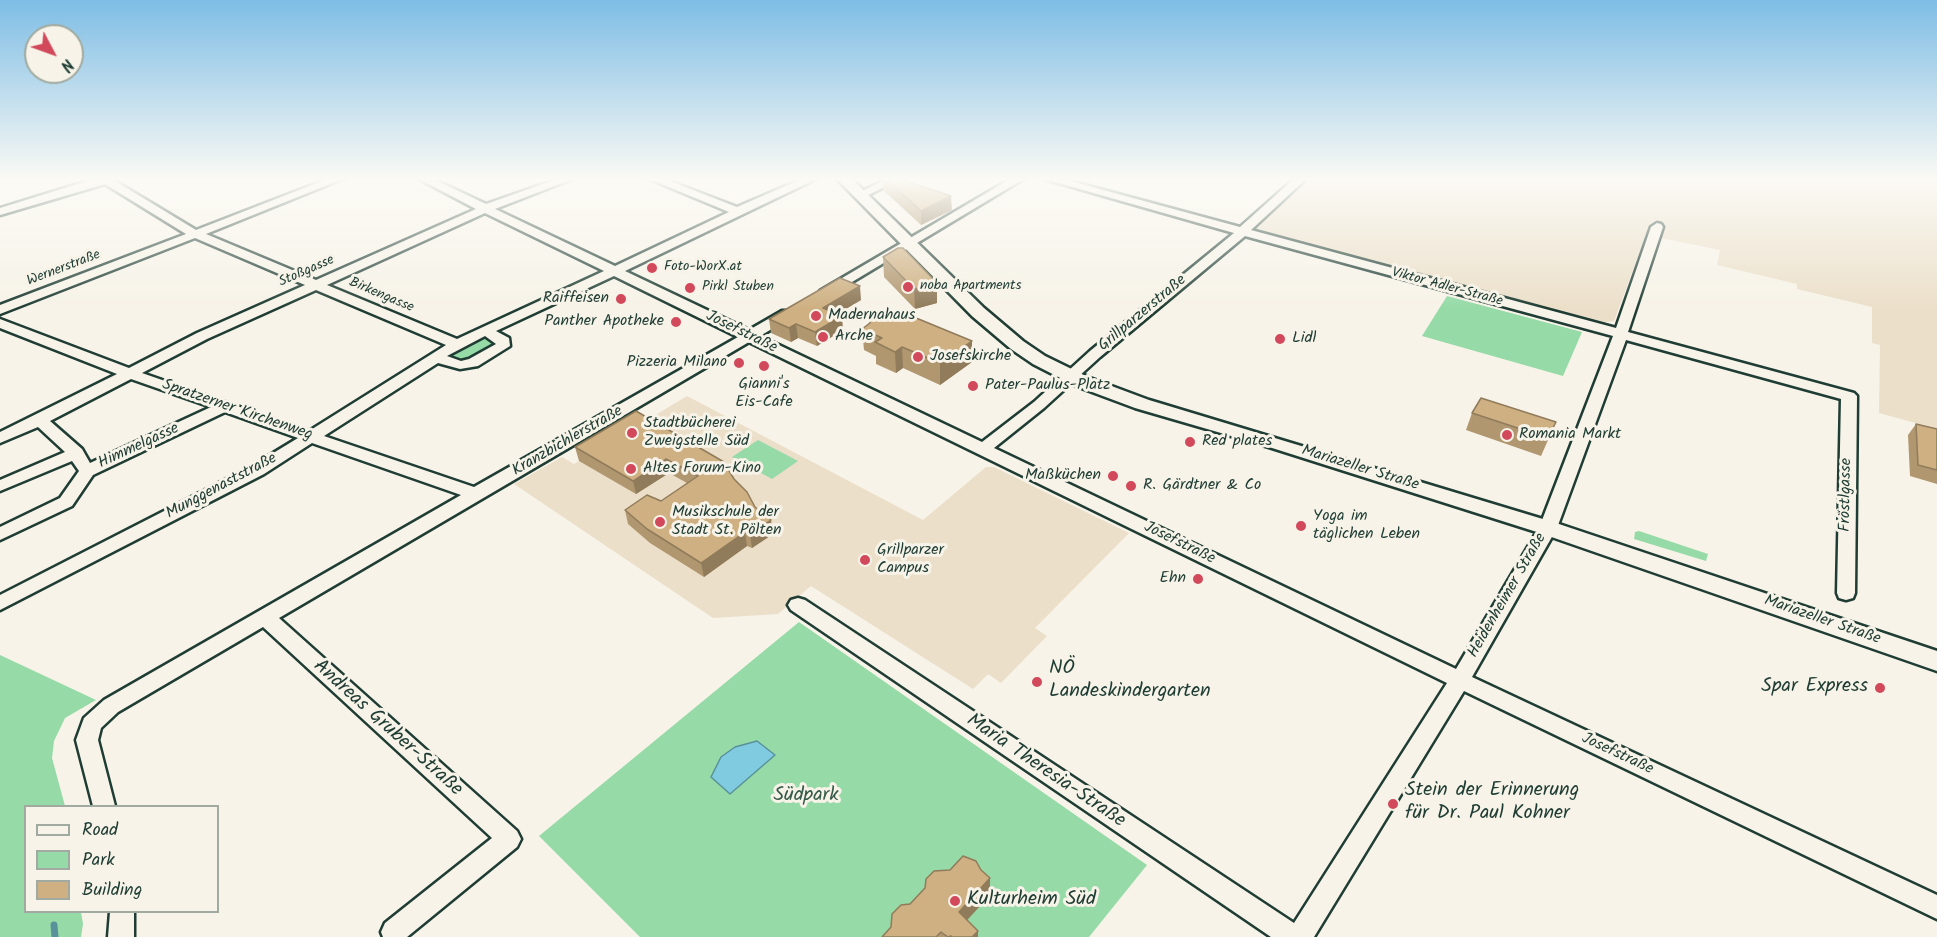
<!DOCTYPE html>
<meta charset="utf-8">
<style>
body{margin:0}
#map{position:relative;width:1937px;height:937px;overflow:hidden;background:#f7f3e8;font-family:Kalam,sans-serif}
canvas{display:block}
.legend{position:absolute;left:24px;top:805px;width:195px;height:108px;box-sizing:border-box;background:#f7f3e8;border:2px solid #a1aaa0;margin:0;padding:8px 10px;list-style:none;font-size:18px;color:#1f3d34}
.legend li{display:flex;align-items:center;gap:12px;height:30px}
.legend b{width:30px;border:2px solid #a1aaa0}
.north{position:absolute;left:24px;top:24px;width:60px;height:60px;box-sizing:border-box;background:#f7f3e8;border:2px solid #a1aaa0;border-radius:50%;rotate:131deg;font-size:16px;font-weight:700;line-height:24px;text-align:center;color:#1f3d34}
.north::after{content:'';display:block;margin:auto;width:21px;height:27px;background:#d1495b;clip-path:polygon(50% 0,100% 100%,50% 72%,0 100%)}
</style>
<div id="map">
<canvas width="1937" height="937"></canvas>
<ul class="legend">
<li><b style="height:8px;background:#f7f3e8"></b>Road</li>
<li><b style="height:16px;background:#95daa7"></b>Park</li>
<li><b style="height:16px;background:#ceb082"></b>Building</li>
</ul>
<div class="north">N</div>
</div>
<script>
const ctx = document.querySelector('canvas').getContext('2d');
ctx.lineJoin = 'round';
function fillPath(path, color) {
  ctx.fillStyle = color;
  ctx.fill(path, 'evenodd');
}
function poly(rows) {
  const path = new Path2D();
  for (const r of rows) {
    path.moveTo(r[0], r[1]);
    for (let i = 2; i < r.length; i += 2) path.lineTo(r[i], r[i + 1]);
  }
  return path;
}
function stroke(path, color, width, dash) {
  ctx.strokeStyle = color;
  ctx.lineWidth = width;
  ctx.lineCap = dash ? 'butt' : 'round';
  ctx.setLineDash(dash || []);
  ctx.stroke(path);
}
function write(font, color, halo, rows, align = 'center') {
  ctx.font = font + ' Kalam,sans-serif';
  ctx.lineWidth = 6;
  ctx.setLineDash([]);
  ctx.textBaseline = 'middle';
  ctx.strokeStyle = halo;
  ctx.fillStyle = color;
  for (const [text, x, y, turn = 0] of rows) {
    ctx.save();
    ctx.translate(x, y);
    ctx.rotate((+turn || 0) * Math.PI / 180);
    ctx.textAlign = isNaN(turn) ? turn : align;
    if (halo) ctx.strokeText(text, 0, 0);
    ctx.fillText(text, 0, 0);
    ctx.restore();
  }
}
const built = poly([
 [1311,178,1937,178,1937,429,1879,413,1880,345,1872,343,1872,307,1797,289,1797,284,1717,265,1720,250,1646,235,1614,321,1601,323,1252,230],
 [687,396,923,520,986,467,994,467,1129,533,1035,628,1047,636,1001,683,988,674,973,689,811,586,778,614,713,618,514,484,562,457,574,464]
]);
const green = poly([
 [1447,296,1582,332,1563,376,1422,336],
 [485,336,498,343,498,346,462,362,446,356],
 [758,440,798,461,772,479,732,457],
 [1639,531,1708,554,1706,561,1634,539,1635,532],
 [799,622,1147,865,1089,937,640,937,539,836],
 [0,655,96,700,65,718,54,741,52,758,65,806,26,806,26,912,81,912,83,924,81,937,0,937]
]);
const water = poly([
 [757,741,775,755,730,794,711,777,721,757,735,747,757,741]
]);
const stream = poly([
 [54,925,55,937]
]);
const minor = poly([
 [97,178,119,178,115,181,196,230,330,178,345,178,206,234,316,280,476,209,417,178,431,178,486,204,560,178,575,178,495,209,615,266,729,212,647,178,662,178,737,207,804,178,818,178,625,271,749,330,782,311,792,311,794,314,792,317,760,336,982,442,1034,402,1090,351,1234,233,1041,178,1059,178,1240,227,1295,178,1307,178,1251,230,1616,328,1651,227,1657,223,1661,224,1663,227,1628,332,1854,393,1857,396,1855,593,1853,598,1846,600,1839,598,1837,593,1841,399,1626,340,1557,528,1472,677,1937,895,1937,919,1464,691,1314,937,1271,937,791,610,788,605,791,600,798,598,805,600,1294,923,1447,683,749,342,279,618,517,831,521,839,517,847,407,937,383,937,381,932,385,923,492,838,263,627,118,712,101,728,98,740,115,806,93,806,76,740,84,718,104,700,461,495,312,443,264,474,0,610,0,595,252,466,298,438,225,412,93,475,72,506,0,540,0,527,60,498,79,471,72,461,0,491,0,480,65,452,38,427,0,443,0,432,117,374,0,328,0,319,129,368,197,333,305,285,195,238,0,314,0,305,186,234,105,184,0,215,0,208,97,178],
 [485,213,604,271,457,339,327,285,485,213],
 [1245,236,1613,336,1539,528,1456,669,994,448,1044,408,1100,357,1245,236],
 [614,276,738,337,474,487,324,436,438,363,460,369,478,366,510,346,509,338,496,331,614,276],
 [316,290,446,345,309,431,142,373,207,339,316,290],
 [485,336,496,344,469,359,461,361,447,356,485,336],
 [131,379,211,407,90,463,82,449,50,421,131,379],
 [889,178,903,178,864,197,856,197,854,195,889,178],
 [1012,178,1025,178,832,294,822,294,820,291,1012,178],
 [110,912,134,912,134,937,108,937,110,912]
]);
const major = poly([
 [836,178,851,178,984,308,1023,341,1045,356,1090,378,1149,400,1556,523,1937,651,1937,671,1540,533,1269,447,1135,408,1076,386,1033,364,1011,349,972,316,836,178]
]);
const wall = poly([
 [883,178,897,178,952,210,921,225,883,190],
 [883,257,937,283,937,303,915,309,884,277],
 [861,300,837,314,843,330,817,346,798,338,791,342,771,333,769,319],
 [897,317,972,362,940,385,903,368,896,373,876,364,876,356,864,350,862,329],
 [636,411,734,479,773,534,752,548,747,546,704,577,650,543,628,524,625,510,661,501,687,483,669,473,636,494,579,461,575,447],
 [1472,413,1556,422,1541,456,1466,430],
 [1916,424,1937,429,1937,484,1910,476,1908,435],
 [990,895,967,920,978,937,882,937]
]);
const shadedWall = poly([
 [951,196,952,210,921,225,921,211],
 [937,283,937,303,915,309,914,289],
 [860,286,861,300,824,322,823,308],
 [842,316,843,330,817,346,815,332],
 [796,324,798,338,791,342,789,328],
 [972,341,972,362,940,385,940,363],
 [902,347,903,368,896,373,895,352],
 [666,459,669,473,636,494,633,481],
 [771,520,773,534,752,548,750,534],
 [745,532,747,546,704,577,701,563],
 [990,878,990,895,959,929,959,912],
 [978,931,978,937,972,937]
]);
const building = poly([
 [885,178,897,178,951,196,921,211,885,178],
 [898,248,903,248,937,283,914,289,883,257,898,248],
 [840,278,860,286,823,308,842,316,815,332,796,324,789,328,769,319,840,278],
 [887,313,897,317,904,313,972,341,940,363,902,347,895,352,875,342,882,338,862,329,870,323,870,318,887,313],
 [1481,398,1556,422,1548,438,1472,413,1481,398],
 [636,411,724,462,734,479,747,492,755,507,771,520,750,534,745,532,701,563,647,529,625,510,647,495,661,501,698,476,666,459,633,481,575,447,636,411],
 [1916,424,1937,429,1937,470,1918,465,1916,424],
 [963,856,976,861,981,870,990,878,959,912,978,931,972,937,952,937,951,936,948,937,941,932,936,937,882,937,891,927,892,914,901,905,910,904,925,888,926,879,934,871,950,870,963,856]
]);
const markers = [
 [652,268,6,"#d1495b"],
 [908,287,6,"#d1495b"],
 [690,288,6,"#d1495b"],
 [621,299,6,"#d1495b"],
 [816,316,6,"#d1495b"],
 [676,322,6,"#d1495b"],
 [823,337,6,"#d1495b"],
 [1280,339,6,"#d1495b"],
 [918,357,6,"#d1495b"],
 [739,363,6,"#d1495b"],
 [764,366,6,"#d1495b"],
 [973,386,6,"#d1495b"],
 [632,433,6,"#d1495b"],
 [1507,435,6,"#d1495b"],
 [1190,442,6,"#d1495b"],
 [631,469,6,"#d1495b"],
 [1113,476,6,"#d1495b"],
 [1131,486,6,"#d1495b"],
 [660,522,6,"#d1495b"],
 [1301,526,6,"#d1495b"],
 [865,560,6,"#d1495b"],
 [1198,579,6,"#d1495b"],
 [1037,682,6,"#d1495b"],
 [1880,688,6,"#d1495b"],
 [1393,804,6,"#d1495b"],
 [955,901,6,"#d1495b"]
];
const farPoinames = [
 ["Foto-WorX.at",664,268],
 ["noba Apartments",920,287],
 ["Pirkl Stuben",702,288]
];
const farStreetnames = [
 ["Wernerstraße",64,269,-21],
 ["Stoßgasse",307,272,-24],
 ["Viktor Adler-Straße",1447,288,15],
 ["Birkengasse",381,296,23]
];
const poiNames = [
 ["Raiffeisen",609,299,"right"],
 ["Madernahaus",828,316],
 ["Panther Apotheke",664,322,"right"],
 ["Arche",835,337],
 ["Lidl",1292,339],
 ["Josefskirche",930,357],
 ["Pizzeria Milano",727,363,"right"],
 ["Gianni's",764,385,"center"],
 ["Eis-Cafe",764,403,"center"],
 ["Pater-Paulus-Platz",985,386],
 ["Stadtbücherei",644,424],
 ["Zweigstelle Süd",644,442],
 ["Romania Markt",1519,435],
 ["Red plates",1202,442],
 ["Altes Forum-Kino",643,469],
 ["Maßküchen",1101,476,"right"],
 ["R. Gärdtner & Co",1143,486],
 ["Musikschule der",672,513],
 ["Stadt St. Pölten",672,531],
 ["Yoga im",1313,517],
 ["täglichen Leben",1313,535],
 ["Grillparzer",877,551],
 ["Campus",877,569],
 ["Ehn",1186,579,"right"]
];
const streetNames = [
 ["Grillparzerstraße",1143,314,-40],
 ["Josefstraße",741,333,26],
 ["Spratzerner Kirchenweg",237,411,19],
 ["Kranzbichlerstraße",568,442,-30],
 ["Himmelgasse",139,447,-25],
 ["Mariazeller Straße",1360,469,17],
 ["Munggenaststraße",222,487,-28],
 ["Fröstlgasse",1847,495,-89],
 ["Josefstraße",1179,544,26],
 ["Heidenheimer Straße",1508,596,-60],
 ["Mariazeller Straße",1822,621,19],
 ["Josefstraße",1617,755,25]
];
const nearPoinames = [
 ["NÖ",1049,670],
 ["Landeskindergarten",1049,693],
 ["Spar Express",1868,688,"right"],
 ["Stein der Erinnerung",1405,792],
 ["für Dr. Paul Kohner",1405,815],
 ["Kulturheim Süd",967,901]
];
const nearStreetnames = [
 ["Andreas Gruber-Straße",387,729,42],
 ["Maria Theresia-Straße",1045,772,34]
];
const nearParknames = [
 ["Südpark",806,797]
];
fillPath(built, '#ebdfc9');
fillPath(green, '#95daa7');
fillPath(water, '#80cbe0');
stroke(water, '#59929b', 1.5);
stroke(stream, '#59929b', 7);
stroke(minor, '#1f3d34', 5);
stroke(major, '#1f3d34', 5);
fillPath(minor, '#f7f3e8');
fillPath(major, '#f7f3e8');
fillPath(wall, '#b19770');
fillPath(shadedWall, '#907b5b');
fillPath(building, '#ceb082');
stroke(building, '#907b5b', 1.5);
const sky = ctx.createLinearGradient(0, 0, 0, 309);
sky.addColorStop(0, '#7ebde5');
sky.addColorStop(0.58, '#fbfaf5');
sky.addColorStop(1, '#fbfaf500');
ctx.fillStyle = sky;
ctx.fillRect(0, 0, 1937, 309);
for (const [x, y, r, color] of markers) {
  const dot = new Path2D();
  dot.arc(x, y, r, 0, 2 * Math.PI);
  ctx.fillStyle = color;
  ctx.fill(dot);
  stroke(dot, '#f7f3e8', 2);
}
write('14px', '#1f3d34', '#f7f3e8', farPoinames, 'left');
write('14px', '#1f3d34', '#f7f3e8', farStreetnames);
write('16px', '#1f3d34', '#f7f3e8', poiNames, 'left');
write('16px', '#1f3d34', '#f7f3e8', streetNames);
write('20px', '#1f3d34', '#f7f3e8', nearPoinames, 'left');
write('20px', '#1f3d34', '#f7f3e8', nearStreetnames);
write('20px', '#375c4b', '#f7f3e8', nearParknames);
</script>
